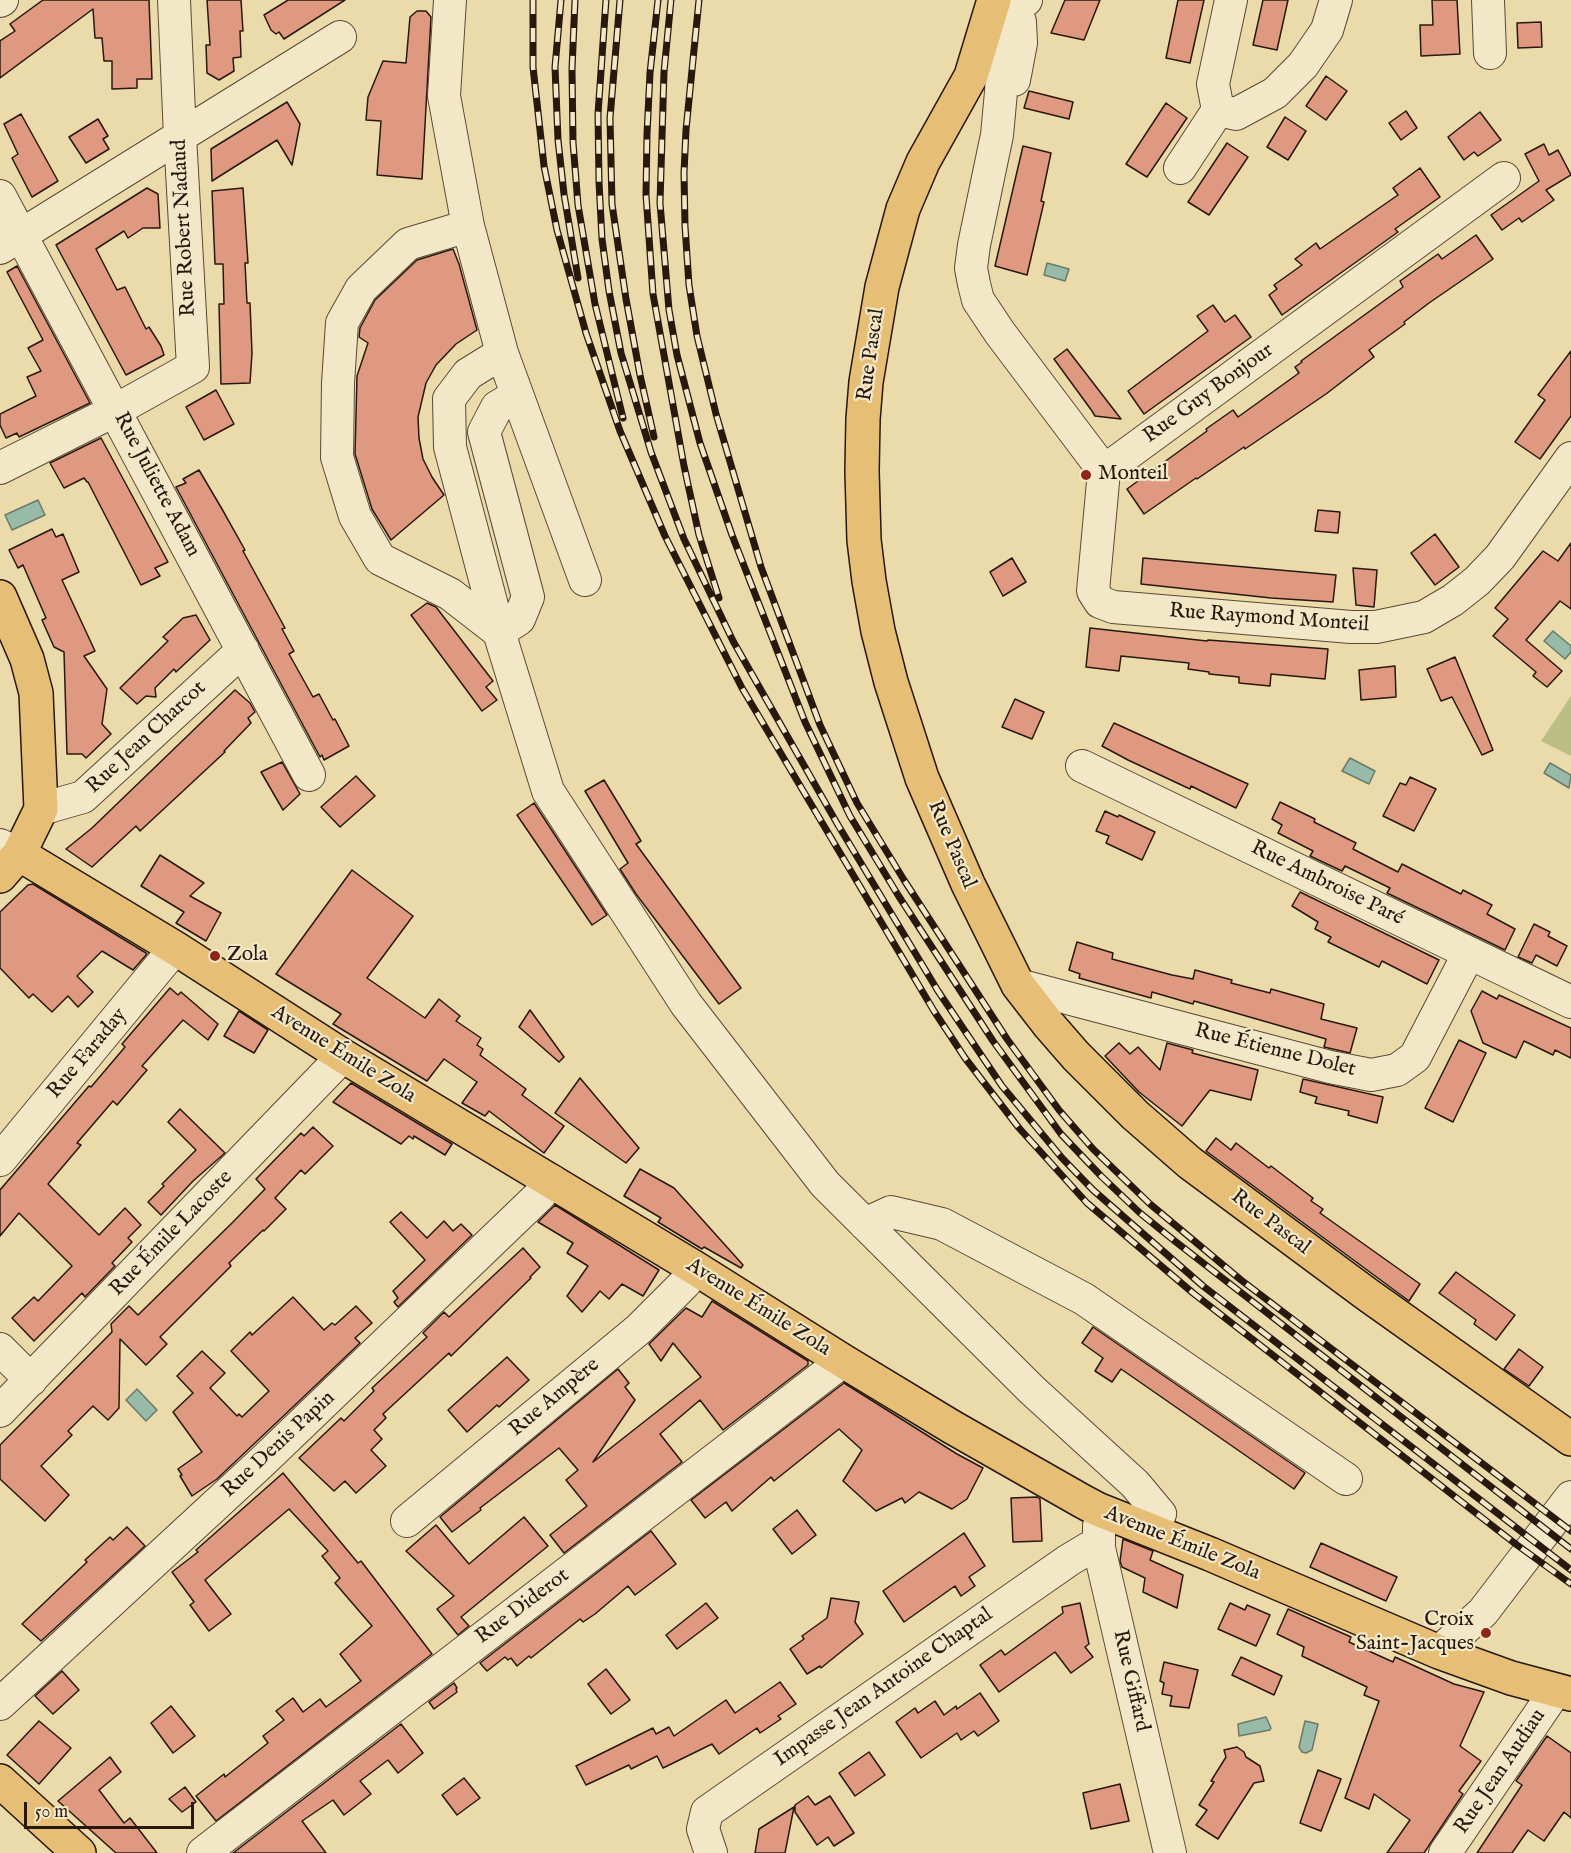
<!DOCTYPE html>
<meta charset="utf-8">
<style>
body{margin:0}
#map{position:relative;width:1571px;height:1853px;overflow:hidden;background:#ebdbab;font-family:"IM FELL English",serif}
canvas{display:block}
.scale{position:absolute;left:24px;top:1802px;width:170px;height:27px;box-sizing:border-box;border:3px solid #28180e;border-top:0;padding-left:8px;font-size:18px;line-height:21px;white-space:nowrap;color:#28180e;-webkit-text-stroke:4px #f2e8c8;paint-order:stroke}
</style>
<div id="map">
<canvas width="1571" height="1853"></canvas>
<div class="scale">50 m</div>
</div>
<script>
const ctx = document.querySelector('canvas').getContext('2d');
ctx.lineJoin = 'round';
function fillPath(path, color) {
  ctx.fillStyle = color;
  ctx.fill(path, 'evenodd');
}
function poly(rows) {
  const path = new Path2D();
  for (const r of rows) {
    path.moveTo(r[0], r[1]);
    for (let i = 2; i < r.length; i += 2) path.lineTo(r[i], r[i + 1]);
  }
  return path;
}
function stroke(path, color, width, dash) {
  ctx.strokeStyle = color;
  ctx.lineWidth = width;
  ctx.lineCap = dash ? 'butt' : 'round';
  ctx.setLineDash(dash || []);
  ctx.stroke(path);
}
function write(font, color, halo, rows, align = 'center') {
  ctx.font = font + ' "IM FELL English",serif';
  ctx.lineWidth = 4.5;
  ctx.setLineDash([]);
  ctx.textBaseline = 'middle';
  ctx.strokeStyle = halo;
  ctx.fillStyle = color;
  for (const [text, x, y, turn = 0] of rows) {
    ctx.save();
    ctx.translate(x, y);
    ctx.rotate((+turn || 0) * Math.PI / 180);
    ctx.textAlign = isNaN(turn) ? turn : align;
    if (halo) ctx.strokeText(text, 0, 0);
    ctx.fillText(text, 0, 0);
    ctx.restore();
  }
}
const green = poly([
 [1571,696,1571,756,1541,741]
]);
const water = poly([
 [1047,263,1069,269,1065,281,1044,275,1047,263],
 [38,500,45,515,12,530,5,515,38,500],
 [1553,631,1571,646,1571,652,1565,659,1544,641,1553,631],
 [1350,758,1375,771,1369,784,1342,771,1350,758],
 [1550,763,1571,775,1569,788,1544,773,1550,763],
 [137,1389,157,1410,146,1421,126,1400,137,1389],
 [1266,1717,1271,1728,1270,1730,1239,1736,1238,1724,1266,1717],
 [1305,1721,1318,1724,1312,1750,1306,1753,1302,1752,1299,1747,1305,1721]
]);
const building = poly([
 [43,0,149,0,152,79,137,79,137,88,112,89,112,61,104,61,102,38,95,38,93,9,0,78,0,41,15,31,10,24,43,0],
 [207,0,241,0,243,31,240,31,241,57,233,58,234,71,219,80,207,73,206,45,210,45,207,0],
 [288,0,345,0,284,39,279,32,276,34,271,30,264,15,288,0],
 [1065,0,1100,0,1084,40,1051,33,1065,0],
 [1178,0,1204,0,1190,63,1166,58,1178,0],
 [1263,0,1288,0,1277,50,1253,45,1263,0],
 [1432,0,1457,0,1460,54,1421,56,1420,25,1433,25,1432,0],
 [417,11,426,11,431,17,422,179,377,175,381,121,366,120,368,97,383,61,406,63,410,17,417,11],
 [1541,22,1542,47,1518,48,1517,23,1541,22],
 [1326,76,1347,91,1326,120,1306,106,1326,76],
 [1029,91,1073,102,1069,119,1024,108,1029,91],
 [287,102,300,124,292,165,277,140,212,181,211,149,287,102],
 [1166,103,1187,118,1147,177,1126,164,1166,103],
 [1406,111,1417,128,1401,140,1389,123,1406,111],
 [1480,112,1501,140,1478,156,1474,152,1464,160,1448,137,1480,112],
 [21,114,58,181,32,197,12,158,18,154,4,124,21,114],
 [1285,117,1306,131,1288,160,1267,147,1285,117],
 [98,119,108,136,103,139,109,149,86,163,69,137,98,119],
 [1227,143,1248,157,1209,215,1188,202,1227,143],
 [1544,144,1549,155,1558,150,1571,175,1546,190,1554,200,1522,222,1519,218,1502,230,1491,215,1539,181,1525,154,1544,144],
 [1023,146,1051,153,1041,201,1044,202,1027,275,995,266,1023,146],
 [1420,168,1440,197,1395,229,1398,232,1282,315,1269,295,1277,289,1274,285,1302,265,1295,259,1316,243,1320,249,1398,195,1393,188,1420,168],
 [147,188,158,194,160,228,143,228,128,238,124,231,96,249,117,290,125,287,146,329,149,327,161,346,164,355,126,375,56,245,147,188],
 [243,188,248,263,245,263,247,303,250,303,252,353,250,383,221,384,219,304,224,304,223,264,215,264,212,191,243,188],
 [1476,235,1493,259,1429,303,1404,322,1405,324,1369,350,1374,357,1326,394,1245,449,1244,447,1197,479,1196,478,1144,514,1127,489,1207,431,1206,429,1233,410,1238,417,1299,373,1295,367,1302,362,1301,361,1403,287,1400,281,1438,254,1442,259,1476,235],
 [453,249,459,264,477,330,456,344,436,365,426,383,418,417,419,438,423,459,432,477,444,495,391,540,372,509,355,454,357,376,368,343,359,337,360,328,375,300,417,260,453,249],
 [17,266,90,403,19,437,17,433,6,438,0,425,0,414,36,396,27,377,41,371,28,348,43,340,7,272,17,266],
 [1213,305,1225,322,1235,315,1251,337,1144,414,1128,391,1208,331,1197,316,1213,305],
 [1067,349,1121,419,1095,416,1092,411,1054,359,1067,349],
 [1571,351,1571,416,1540,459,1515,442,1545,400,1538,395,1571,351],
 [216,390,234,424,204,440,186,407,216,390],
 [101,438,168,562,155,568,160,576,141,585,88,482,87,482,84,478,64,488,50,463,101,438],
 [199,470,222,509,245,550,243,551,285,628,282,629,294,651,289,654,313,697,319,694,333,720,335,719,349,746,324,760,322,755,320,757,176,487,186,483,183,479,199,470],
 [1318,510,1340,512,1338,533,1315,531,1318,510],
 [52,529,56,537,63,534,79,572,62,580,95,651,84,656,107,689,102,724,111,734,86,758,82,754,67,754,64,652,54,647,42,620,46,618,23,565,18,568,9,550,52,529],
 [1435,534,1459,567,1435,585,1411,553,1435,534],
 [1571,543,1571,609,1560,601,1526,640,1562,671,1547,687,1533,676,1536,672,1493,636,1508,619,1495,608,1543,551,1558,561,1571,543],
 [1012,558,1026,582,1003,596,990,572,1012,558],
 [1143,558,1336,575,1333,602,1271,598,1141,584,1143,558],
 [1353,568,1377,570,1374,607,1356,605,1353,568],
 [427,603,436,607,493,681,486,687,497,700,482,711,411,615,427,603],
 [196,615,210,640,176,672,174,669,155,688,156,697,146,696,137,704,120,688,168,641,163,637,183,618,196,615],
 [1090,628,1207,641,1208,640,1328,649,1325,679,1271,674,1270,686,1239,683,1239,677,1209,674,1209,672,1188,669,1189,663,1121,656,1119,671,1086,667,1090,628],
 [1455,657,1493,750,1482,755,1452,697,1441,701,1427,669,1455,657],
 [1395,666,1396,697,1361,700,1359,670,1395,666],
 [235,690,250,703,255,712,248,718,251,723,224,751,225,752,140,831,136,826,92,867,66,849,92,828,235,690],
 [1015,699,1044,712,1032,739,1002,727,1015,699],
 [1114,723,1248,784,1236,808,1191,786,1190,789,1128,760,1102,746,1114,723],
 [282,762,300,794,283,810,261,772,282,762],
 [356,776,375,796,340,827,321,807,356,776],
 [1410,777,1436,789,1414,831,1383,816,1400,783,1406,785,1410,777],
 [604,780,641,841,636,844,741,988,719,1004,636,894,620,869,628,863,585,791,604,780],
 [1280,802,1315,819,1314,822,1356,843,1353,849,1398,872,1402,864,1461,894,1463,890,1492,905,1487,914,1515,929,1505,950,1387,893,1390,888,1345,866,1342,871,1310,856,1313,851,1278,833,1282,825,1272,819,1280,802],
 [534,803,607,915,592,925,517,815,534,803],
 [1105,811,1118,817,1119,815,1155,832,1142,860,1106,843,1109,836,1096,831,1105,811],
 [160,855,204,883,190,896,221,913,206,941,176,923,184,912,141,886,160,855],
 [352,870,413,916,367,978,425,1018,439,999,460,1016,456,1021,481,1038,477,1045,483,1049,480,1055,526,1089,522,1095,564,1126,544,1153,489,1111,485,1116,462,1103,477,1082,444,1059,427,1081,333,1024,341,1014,276,974,352,870],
 [33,884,146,953,147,954,133,970,102,951,77,976,93,992,78,1007,68,996,52,1012,33,994,29,998,0,968,0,912,28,885,33,884],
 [1300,892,1439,960,1427,984,1382,961,1379,967,1328,942,1331,937,1315,929,1318,922,1292,906,1300,892],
 [1534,924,1550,932,1548,936,1567,946,1557,966,1536,955,1532,963,1518,957,1534,924],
 [1077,942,1113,953,1112,959,1172,975,1193,979,1195,970,1232,980,1231,983,1270,993,1271,989,1324,1004,1321,1019,1357,1028,1350,1053,1324,1047,1326,1039,1194,1001,1193,1004,1152,992,1151,998,1079,978,1080,974,1069,970,1077,942],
 [170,988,178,995,181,992,218,1024,208,1040,183,1020,142,1066,147,1070,117,1105,113,1101,77,1143,81,1145,48,1184,99,1235,125,1208,141,1225,128,1238,132,1242,112,1263,115,1266,85,1297,82,1293,34,1341,12,1318,34,1297,38,1301,72,1266,19,1213,0,1236,0,1190,89,1086,91,1087,125,1047,122,1044,170,988],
 [1482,991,1497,999,1499,995,1571,1028,1571,1058,1555,1050,1553,1055,1524,1041,1516,1058,1483,1043,1471,1011,1482,991],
 [530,1010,564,1057,559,1062,519,1027,530,1010],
 [239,1011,268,1030,254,1053,224,1036,239,1011],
 [1459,1040,1486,1053,1453,1122,1425,1108,1459,1040],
 [1119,1043,1130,1054,1138,1047,1160,1070,1167,1043,1193,1050,1192,1053,1258,1070,1251,1100,1210,1090,1182,1126,1139,1092,1105,1056,1119,1043],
 [580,1078,639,1148,626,1163,555,1113,580,1078],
 [1303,1079,1383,1097,1377,1123,1348,1115,1349,1111,1315,1103,1317,1097,1300,1092,1303,1079],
 [351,1083,452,1144,445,1155,414,1136,413,1139,409,1136,401,1144,333,1102,351,1083],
 [180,1109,225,1153,193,1181,161,1215,148,1202,164,1186,162,1184,196,1150,168,1122,180,1109],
 [313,1127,333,1146,305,1174,301,1170,275,1198,286,1209,264,1231,263,1230,229,1263,231,1266,160,1337,167,1344,146,1365,120,1339,119,1408,108,1420,93,1406,68,1431,72,1435,41,1466,69,1495,45,1521,0,1479,0,1445,112,1332,111,1324,129,1306,138,1315,233,1222,265,1189,256,1179,301,1133,304,1136,313,1127],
 [1216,1138,1231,1150,1236,1143,1269,1168,1271,1166,1313,1198,1311,1201,1323,1209,1320,1213,1420,1284,1409,1301,1206,1151,1216,1138],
 [640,1169,674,1188,743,1265,741,1268,704,1247,702,1249,658,1222,661,1218,624,1196,640,1169],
 [555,1205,659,1270,643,1296,622,1284,609,1299,600,1291,582,1312,567,1296,588,1266,567,1253,573,1243,538,1222,555,1205],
 [401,1212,427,1238,444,1221,453,1231,461,1224,472,1235,398,1307,394,1302,398,1298,393,1291,425,1260,390,1222,401,1212],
 [523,1248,540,1267,530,1277,531,1278,451,1356,449,1353,383,1414,386,1418,374,1430,382,1439,371,1450,386,1466,356,1493,345,1481,334,1491,299,1458,341,1418,344,1421,374,1391,372,1388,427,1337,423,1333,444,1312,449,1317,523,1248],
 [1456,1272,1515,1315,1496,1340,1474,1324,1476,1320,1439,1293,1456,1272],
 [293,1297,324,1330,332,1323,335,1325,356,1306,372,1323,355,1338,360,1343,315,1386,217,1479,192,1496,180,1476,182,1475,178,1469,202,1452,173,1412,193,1393,177,1376,202,1351,225,1373,210,1388,237,1416,239,1414,242,1417,269,1391,231,1351,250,1332,252,1335,293,1297],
 [712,1301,808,1361,808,1365,723,1430,700,1400,660,1434,682,1462,564,1553,550,1535,587,1506,566,1480,578,1470,559,1448,480,1508,481,1510,452,1532,440,1517,618,1369,629,1383,625,1387,635,1400,593,1462,701,1377,673,1343,661,1361,649,1344,686,1308,702,1317,712,1301],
 [1093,1327,1305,1473,1294,1489,1121,1369,1112,1382,1095,1371,1103,1358,1082,1343,1093,1327],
 [1519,1349,1543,1367,1529,1386,1504,1369,1519,1349],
 [507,1357,529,1380,499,1407,497,1405,467,1432,448,1410,507,1357],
 [844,1383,957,1454,983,1468,967,1499,952,1509,919,1492,905,1503,902,1498,876,1511,843,1481,862,1450,839,1429,774,1481,771,1477,732,1511,726,1502,705,1518,691,1500,844,1383],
 [283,1473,358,1563,361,1561,432,1654,216,1821,196,1796,224,1774,225,1777,268,1743,263,1736,284,1720,276,1711,293,1698,303,1712,320,1699,326,1707,361,1681,340,1654,372,1626,335,1583,340,1578,322,1556,328,1551,289,1509,205,1580,231,1614,209,1631,190,1605,194,1602,172,1572,198,1552,196,1550,283,1473],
 [1037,1497,1040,1499,1042,1541,1013,1542,1011,1498,1037,1497],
 [797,1510,816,1535,792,1554,773,1529,797,1510],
 [524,1517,548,1546,461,1617,469,1626,458,1635,437,1609,454,1596,406,1551,436,1525,469,1564,524,1517],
 [127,1527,145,1546,41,1641,22,1624,87,1562,85,1560,110,1537,113,1540,127,1527],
 [651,1531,676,1564,635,1595,628,1586,595,1614,583,1622,580,1619,531,1658,529,1656,517,1666,511,1658,508,1660,505,1657,487,1671,480,1663,651,1531],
 [964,1533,985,1566,969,1577,975,1586,961,1596,955,1586,904,1622,883,1591,964,1533],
 [1123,1539,1153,1551,1150,1560,1183,1575,1177,1608,1143,1592,1145,1578,1122,1567,1120,1561,1123,1539],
 [1321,1543,1397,1577,1386,1601,1310,1567,1321,1543],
 [831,1598,859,1602,855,1622,863,1634,821,1668,820,1666,807,1674,790,1649,804,1639,802,1636,827,1618,831,1598],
 [706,1603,718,1618,677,1649,666,1635,706,1603],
 [1080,1603,1089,1644,1085,1647,1093,1657,1071,1673,1055,1652,999,1692,980,1665,1001,1650,1005,1655,1063,1613,1062,1607,1080,1603],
 [1230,1603,1245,1610,1247,1605,1270,1615,1256,1646,1218,1629,1230,1603],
 [1288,1609,1351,1637,1349,1642,1393,1662,1395,1657,1454,1684,1484,1692,1460,1746,1481,1761,1459,1791,1463,1794,1424,1853,1387,1853,1410,1820,1374,1794,1369,1809,1345,1798,1379,1701,1364,1695,1367,1687,1302,1656,1304,1647,1277,1634,1288,1609],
 [1241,1657,1282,1676,1274,1695,1232,1675,1241,1657],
 [1164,1662,1198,1670,1189,1708,1170,1706,1172,1696,1162,1694,1164,1683,1160,1681,1164,1662],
 [606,1669,630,1700,611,1714,588,1684,606,1669],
 [62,1671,79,1690,53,1714,35,1696,62,1671],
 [780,1682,796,1704,778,1716,781,1719,760,1733,757,1728,719,1754,712,1744,663,1768,657,1756,631,1769,629,1765,586,1785,576,1766,653,1728,656,1734,669,1727,674,1736,726,1700,735,1713,780,1682],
 [454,1683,457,1688,456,1689,457,1692,434,1709,429,1702,454,1683],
 [980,1693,999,1721,978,1736,974,1731,961,1740,957,1733,921,1758,896,1722,915,1708,918,1713,935,1701,944,1715,956,1706,957,1709,980,1693],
 [171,1706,195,1736,173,1753,151,1723,171,1706],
 [39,1721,71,1748,39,1784,7,1755,39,1721],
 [401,1724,423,1753,398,1773,388,1760,360,1781,371,1794,344,1815,333,1800,302,1821,326,1853,233,1853,401,1724],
 [1547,1736,1571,1753,1571,1818,1564,1812,1544,1841,1528,1830,1512,1853,1477,1853,1522,1785,1516,1781,1547,1736],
 [1237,1747,1244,1752,1246,1757,1260,1766,1264,1781,1254,1783,1218,1839,1196,1825,1207,1810,1199,1805,1214,1782,1211,1781,1226,1757,1224,1750,1237,1747],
 [869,1752,885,1775,855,1796,839,1773,869,1752],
 [110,1757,121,1772,99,1790,124,1823,130,1818,157,1853,116,1853,58,1801,110,1757],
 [1318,1770,1341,1779,1321,1831,1300,1823,1318,1770],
 [464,1778,480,1798,457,1815,442,1795,464,1778],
 [1120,1784,1129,1821,1091,1829,1083,1793,1120,1784],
 [185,1787,196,1802,182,1812,169,1799,185,1787],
 [808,1796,815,1805,830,1796,854,1833,834,1846,828,1837,817,1845,795,1812,795,1805,808,1796],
 [794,1807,785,1853,755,1853,759,1829,794,1807]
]);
const minor = poly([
 [450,0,444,96,468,226,502,353,585,580],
 [1026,0,1008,9,993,9,1002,62,1001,92,997,135,974,245,971,268,974,284,978,300,1000,333,1104,471],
 [1488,0,1490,53],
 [0,1,2,0],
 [1008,9,1017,13,1020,22,1021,43,1014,80],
 [1218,110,1213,84,1231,0],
 [1180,168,1218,110,1236,114,1275,93,1303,65,1327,30,1336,0],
 [0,196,309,775],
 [468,226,408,244,361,289,342,323,338,383,337,457,355,516,380,559,450,594,499,632,548,791,686,1004,825,1184,1032,1390,1135,1484,1160,1514,1153,1531],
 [0,248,340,37],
 [502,353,468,374,449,399,450,447,499,632,519,619,528,597,484,432,497,407,517,395],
 [0,468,116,410,193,367,180,136,174,0],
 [1104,471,1093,591,1100,602,1113,607,1351,627,1376,627,1424,617,1453,600,1477,581,1500,557,1571,458],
 [1104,471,1504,178],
 [1082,766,1571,1002],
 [41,809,83,797,243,650],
 [0,845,19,854],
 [1018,985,1330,1067,1371,1075,1397,1070,1415,1057,1469,953],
 [0,1160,175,948],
 [865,1224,891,1212,942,1224,1084,1299,1346,1479],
 [0,1349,31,1380],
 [0,1411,343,1056],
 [407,1521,639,1329,685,1283,695,1268],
 [1099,1526,1099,1548,1170,1853],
 [1439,1652,1483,1612,1571,1497],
 [0,1704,262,1462,539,1196,552,1181],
 [203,1853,843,1361],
 [711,1853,703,1829,707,1812,1069,1560,1089,1548,1099,1548],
 [1445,1853,1556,1690]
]);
const major = poly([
 [994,0,971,76,923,162,903,209,882,287,866,382,863,419,862,471,864,540,869,581,878,631,891,682,922,778,968,884,1018,985,1049,1025,1076,1056,1135,1115,1190,1163,1368,1295,1571,1439],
 [0,597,27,659,36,693,41,809,19,854,0,876],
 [19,854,175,948,343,1056,695,1268,843,1361,952,1427,1082,1501,1097,1509,1210,1554,1439,1652,1511,1678,1571,1694],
 [0,1781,79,1853]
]);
const rail = poly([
 [533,0,533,67,544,166,557,230,586,333,620,431,665,536,742,688,934,1011,965,1058,1019,1128,1087,1203,1193,1293,1517,1545,1571,1584],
 [561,0,555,67,558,140,564,194,578,278],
 [575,0,572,69,573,142,578,205,595,304,623,418],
 [606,0,598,114,599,182,602,239,609,291,621,353,651,452,684,539,733,641,838,825,938,991,1002,1086,1062,1158,1093,1190,1203,1286,1571,1570],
 [620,0,610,118,612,204,626,299,640,375,654,437],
 [658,0,650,73,647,134,646,195,653,294,684,466,699,535,719,598],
 [671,0,664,72,660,203,669,310,677,355,700,443,732,535,805,722,850,816,898,895,993,1041,1061,1134,1101,1176,1140,1213,1176,1242,1571,1549],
 [699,0,686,130,684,173,685,226,689,285,697,336,716,414,761,567,820,725,857,803,904,880,1007,1039,1059,1110,1093,1149,1150,1204,1241,1280,1571,1531]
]);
const markers = [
 [1086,475,6,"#8f2418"],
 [215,956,6,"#8f2418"],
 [1486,1633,6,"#8f2418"]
];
const streetNames = [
 ["Rue Robert Nadaud",185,228,-93],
 ["Rue Pascal",872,355,-82],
 ["Rue Guy Bonjour",1209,394,-36],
 ["Rue Juliette Adam",156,485,62],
 ["Rue Raymond Monteil",1269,619,4],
 ["Rue Jean Charcot",147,738,-43],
 ["Rue Pascal",951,845,67],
 ["Rue Ambroise Paré",1327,884,26],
 ["Rue Étienne Dolet",1275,1051,14],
 ["Rue Faraday",88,1054,-50],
 ["Avenue Émile Zola",343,1055,32],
 ["Rue Pascal",1270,1223,37],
 ["Rue Émile Lacoste",172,1234,-46],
 ["Avenue Émile Zola",758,1308,32],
 ["Rue Ampère",555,1398,-40],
 ["Rue Denis Papin",279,1445,-43],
 ["Avenue Émile Zola",1182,1544,22],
 ["Rue Diderot",523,1607,-37],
 ["Rue Giffard",1130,1681,77],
 ["Impasse Jean Antoine Chaptal",884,1688,-35],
 ["Rue Jean Audiau",1501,1772,-56]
];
const poiNames = [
 ["Monteil",1098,475],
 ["Zola",227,956],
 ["Croix",1474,1621,"right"],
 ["Saint-Jacques",1474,1645,"right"]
];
fillPath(green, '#bbbf86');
fillPath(water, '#98bba9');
stroke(water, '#6b7a6b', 1.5);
fillPath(building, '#df9981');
stroke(building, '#28180e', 1.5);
stroke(minor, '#594935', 34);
stroke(major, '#28180e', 36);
stroke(minor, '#f2e8c8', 32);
stroke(major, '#e6be76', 33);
stroke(rail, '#28180e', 7);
stroke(rail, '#f2e8c8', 4.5, [14]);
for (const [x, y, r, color] of markers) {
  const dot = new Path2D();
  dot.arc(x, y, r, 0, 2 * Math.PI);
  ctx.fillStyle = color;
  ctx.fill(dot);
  stroke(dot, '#f2e8c8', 2);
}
write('21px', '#28180e', '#f2e8c8', streetNames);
write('21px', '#28180e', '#f2e8c8', poiNames, 'left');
</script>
